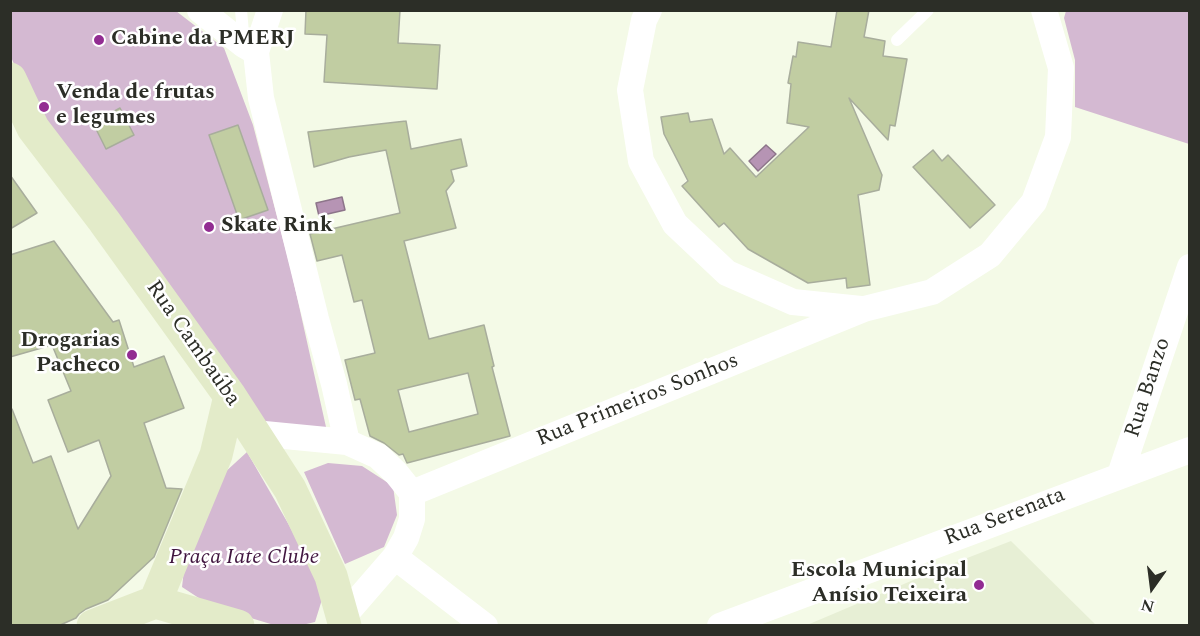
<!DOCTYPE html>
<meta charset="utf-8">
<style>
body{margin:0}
#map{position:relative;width:1200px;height:636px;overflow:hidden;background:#f4fae7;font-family:Spectral,serif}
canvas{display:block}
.frame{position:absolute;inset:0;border:12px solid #2c2e27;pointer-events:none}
.north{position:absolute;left:1122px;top:558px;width:60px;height:60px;-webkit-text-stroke:4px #fff;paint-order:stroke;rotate:194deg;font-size:16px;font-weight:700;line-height:24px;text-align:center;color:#2c2e27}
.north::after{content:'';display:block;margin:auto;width:21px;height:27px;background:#2c2e27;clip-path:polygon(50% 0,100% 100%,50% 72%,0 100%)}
</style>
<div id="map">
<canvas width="1200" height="636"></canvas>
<div class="frame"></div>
<div class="north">N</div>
</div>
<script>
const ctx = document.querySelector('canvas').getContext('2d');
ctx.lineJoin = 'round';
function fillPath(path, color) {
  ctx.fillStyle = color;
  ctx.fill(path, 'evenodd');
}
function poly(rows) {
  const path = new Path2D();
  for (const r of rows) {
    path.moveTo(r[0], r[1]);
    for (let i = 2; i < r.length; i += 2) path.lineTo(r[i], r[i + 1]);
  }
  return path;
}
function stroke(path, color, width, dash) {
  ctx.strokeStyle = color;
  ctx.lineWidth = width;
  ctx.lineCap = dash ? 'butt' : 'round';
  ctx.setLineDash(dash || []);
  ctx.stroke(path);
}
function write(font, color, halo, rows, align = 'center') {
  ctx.font = font + ' Spectral,serif';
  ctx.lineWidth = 5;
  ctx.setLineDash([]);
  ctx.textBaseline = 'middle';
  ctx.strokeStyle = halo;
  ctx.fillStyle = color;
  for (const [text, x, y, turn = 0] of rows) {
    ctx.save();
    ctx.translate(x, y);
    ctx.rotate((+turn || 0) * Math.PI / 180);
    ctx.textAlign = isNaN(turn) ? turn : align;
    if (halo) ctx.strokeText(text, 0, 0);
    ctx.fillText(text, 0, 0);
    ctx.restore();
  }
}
const built = poly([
 [1011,541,1096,625,807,625,944,567]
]);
const green = poly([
 [10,11,176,11,224,48,253,125,291,270,328,436,261,428,41,126,11,57],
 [1066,11,1189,11,1189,144,1075,107,1075,60,1064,18],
 [247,452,289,525,324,593,315,622,302,625,274,625,211,606,182,587,186,553,223,474],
 [328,463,362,466,393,486,397,515,384,547,345,564,304,472]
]);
const water = poly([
 [766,145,776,154,758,171,749,161,766,145],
 [342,197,345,210,319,216,316,203,342,197]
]);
const building = poly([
 [306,10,400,10,398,43,440,45,437,89,324,82,327,35,305,34,306,10],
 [837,10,869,10,864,37,885,41,883,56,907,59,895,126,890,125,888,140,849,98,882,175,879,190,858,195,870,285,847,288,846,278,808,283,748,249,724,223,719,227,682,186,688,181,664,134,661,117,688,113,690,122,712,119,724,154,730,148,756,177,809,127,787,123,791,84,788,83,793,56,796,57,798,42,831,47,837,10],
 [120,108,134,135,106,149,93,123,120,108],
 [406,121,411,149,461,139,467,166,451,170,454,181,446,191,456,228,404,241,429,339,484,325,494,366,492,367,510,436,407,463,403,454,399,455,384,443,370,436,360,399,355,400,345,360,375,353,362,300,354,302,342,255,317,261,310,234,400,213,386,150,349,157,314,167,308,132,406,121],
 [468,373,478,414,409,432,398,390,468,373],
 [238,125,268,210,239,220,209,135,238,125],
 [933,150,942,161,948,155,995,205,970,228,913,167,933,150],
 [10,175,37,213,10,229,10,175],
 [54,241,113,322,119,320,134,367,164,356,184,408,144,423,166,488,182,489,154,557,108,600,86,609,79,614,76,618,58,626,10,626,10,409,12,409,33,463,51,456,78,529,111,476,99,440,68,452,48,400,71,391,52,345,10,357,10,255,54,241]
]);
const lane = poly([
 [241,10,244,44],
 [897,40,928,10]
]);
const street = poly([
 [200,10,244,45,256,52],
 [270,10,256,52,261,98,316,319,334,384,347,442],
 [649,10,644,20,630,90,641,161,675,224,727,273,793,302,861,309],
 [254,433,347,442,378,456,396,473,412,493,412,519,406,538,395,557,343,617],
 [1120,475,1190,267],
 [412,493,864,309,932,292,990,255,1034,202,1058,137,1061,68,1044,10],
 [395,557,485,626],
 [720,626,1190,450]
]);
const secondary = poly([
 [10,79,33,128,104,221,230,396,290,489,331,576,345,626],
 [155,602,216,455,230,396],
 [93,626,155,602,238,626]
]);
const markers = [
 [99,40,6,"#922c92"],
 [44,107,6,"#922c92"],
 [209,227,6,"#922c92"],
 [132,355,6,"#922c92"],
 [979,585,6,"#922c92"]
];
const poiNames = [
 ["Cabine da PMERJ",111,40],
 ["Venda de frutas",56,94],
 ["e legumes",56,119],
 ["Skate Rink",221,227],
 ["Drogarias",120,342,"right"],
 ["Pacheco",120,367,"right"],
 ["Escola Municipal",967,572,"right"],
 ["Anísio Teixeira",967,597,"right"]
];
const streetNames = [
 ["Rua Cambaúba",192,344,55],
 ["Rua Banzo",1149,388,-72],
 ["Rua Primeiros Sonhos",638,401,-22],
 ["Rua Serenata",1005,518,-21]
];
const parkNames = [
 ["Praça Iate Clube",244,559]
];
fillPath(built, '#e7efd5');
fillPath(green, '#d4b9d2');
fillPath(water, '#b694b4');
stroke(water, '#8d758a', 1.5);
fillPath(building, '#c1cda2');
stroke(building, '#a8ad9c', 1.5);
stroke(lane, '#fff', 12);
stroke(street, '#fff', 26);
stroke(secondary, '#e3ebc9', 33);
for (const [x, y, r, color] of markers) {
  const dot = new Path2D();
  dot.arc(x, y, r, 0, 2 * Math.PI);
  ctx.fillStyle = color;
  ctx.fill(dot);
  stroke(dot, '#fff', 2);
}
write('bold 22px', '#2c2e27', '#fff', poiNames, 'left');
write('22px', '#2c2e27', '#fff', streetNames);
write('italic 22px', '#40153f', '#fff', parkNames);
</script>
